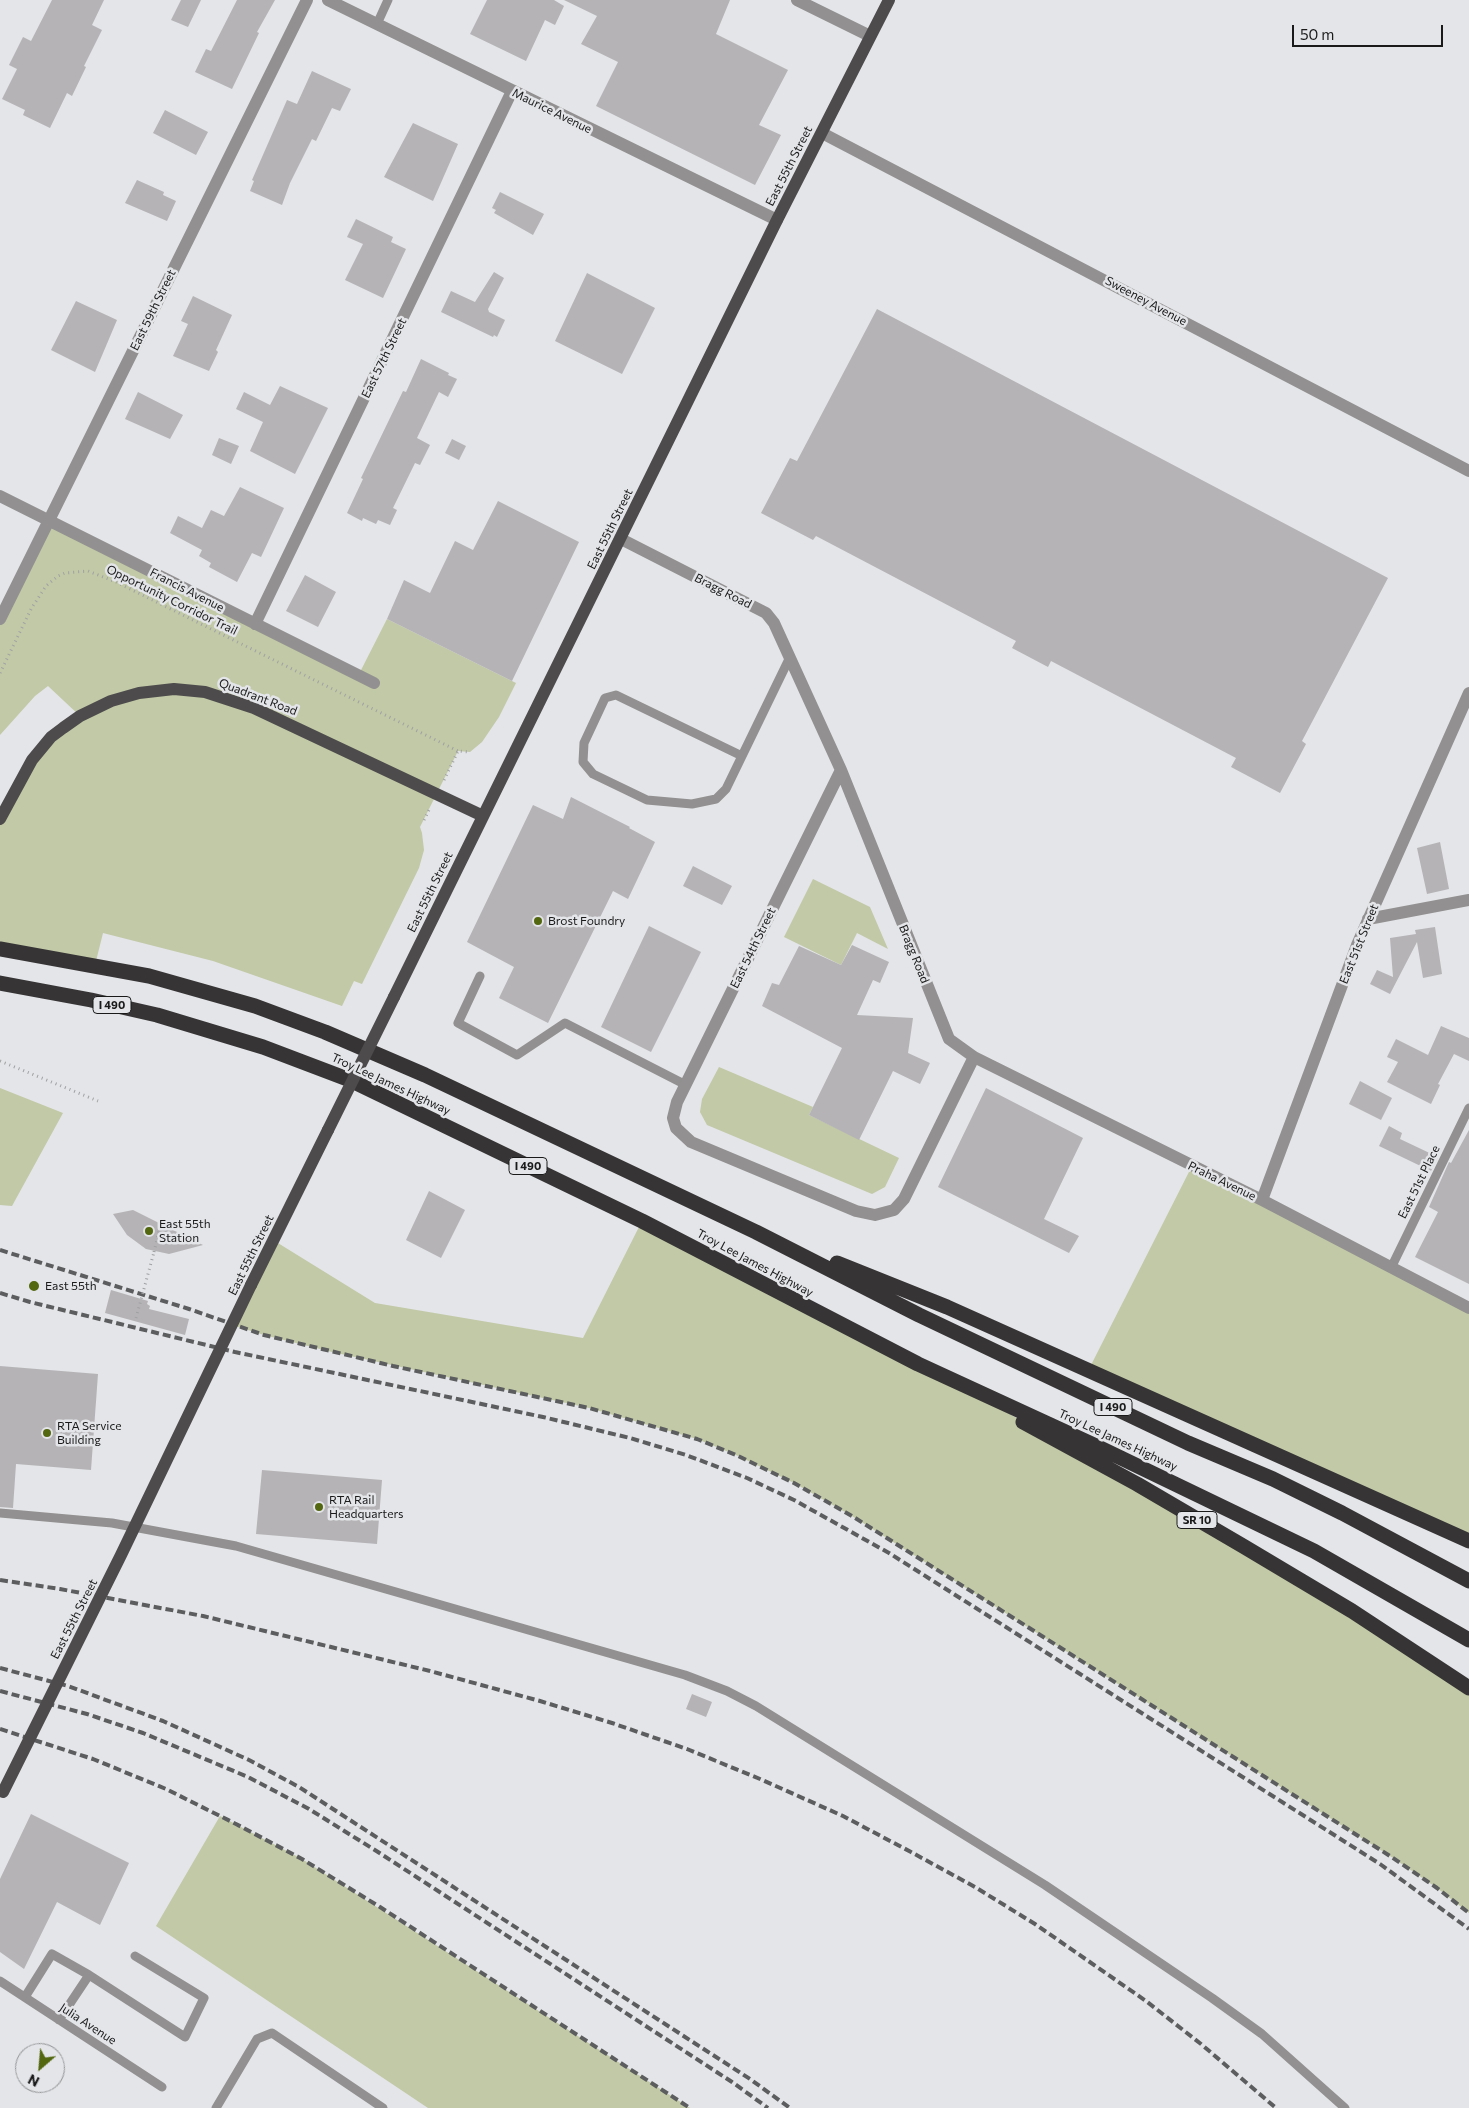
<!DOCTYPE html>
<style>
body{margin:0}
#map{position:relative;width:1469px;height:2108px;overflow:hidden;background:#e3e5e8;font-family:Commissioner,sans-serif}
canvas{display:block}
.north{position:absolute;left:15px;top:2043px;width:50px;height:50px;box-sizing:border-box;background:#e3e5e8;border:1px solid #939496;border-radius:50%;rotate:207deg;font-size:14px;font-weight:700;line-height:20px;text-align:center;color:#1a1a1b}
.north::after{content:'';display:block;margin:auto;width:18px;height:22px;background:#536610;clip-path:polygon(50% 0,100% 100%,50% 72%,0 100%)}
.scale{position:absolute;left:1292px;top:25px;width:151px;height:22px;box-sizing:border-box;border:2px solid #1a1a1b;border-top:0;padding-left:6px;font-size:15px;line-height:18px;white-space:nowrap;color:#1a1a1b;-webkit-text-stroke:4px #e3e5e8;paint-order:stroke}
</style>
<div id="map">
<canvas width="1469" height="2108"></canvas>
<div class="north">N</div>
<div class="scale">50 m</div>
</div>
<script>
const ctx = document.querySelector('canvas').getContext('2d');
ctx.lineJoin = 'round';
function fillPath(path, color) {
  ctx.fillStyle = color;
  ctx.fill(path, 'evenodd');
}
function poly(rows) {
  const path = new Path2D();
  for (const r of rows) {
    path.moveTo(r[0], r[1]);
    for (let i = 2; i < r.length; i += 2) path.lineTo(r[i], r[i + 1]);
  }
  return path;
}
function stroke(path, color, width, dash) {
  ctx.strokeStyle = color;
  ctx.lineWidth = width;
  ctx.lineCap = dash ? 'butt' : 'round';
  ctx.setLineDash(dash || []);
  ctx.stroke(path);
}
function write(font, color, halo, rows, align = 'center') {
  ctx.font = font + ' Commissioner,sans-serif';
  ctx.lineWidth = 5;
  ctx.setLineDash([]);
  ctx.textBaseline = 'middle';
  ctx.strokeStyle = halo;
  ctx.fillStyle = color;
  for (const [text, x, y, turn = 0] of rows) {
    ctx.save();
    ctx.translate(x, y);
    ctx.rotate((+turn || 0) * Math.PI / 180);
    ctx.textAlign = isNaN(turn) ? turn : align;
    if (halo) ctx.strokeText(text, 0, 0);
    ctx.fillText(text, 0, 0);
    ctx.restore();
  }
}
const green = poly([
 [49,520,358,676,387,619,516,683,499,717,482,742,470,752,458,751,420,827,422,833,424,850,419,868,362,984,354,981,342,1006,213,961,103,933,95,965,0,949,0,819,23,774,80,716,48,686,35,696,0,735,0,619],
 [813,879,870,907,888,949,857,933,841,965,784,937],
 [719,1067,813,1107,809,1115,899,1158,885,1187,872,1194,707,1125,700,1112,702,1099],
 [0,1088,63,1113,12,1206,0,1205],
 [1192,1166,1469,1308,1469,1541,1089,1369],
 [642,1221,918,1364,1137,1484,1469,1688,1469,1913,1437,1888,1390,1856,852,1516,794,1483,736,1455,697,1439,589,1408,332,1352,264,1335,232,1325,273,1240,375,1303,583,1338],
 [220,1816,302,1859,690,2108,428,2108,156,1926]
]);
const building = poly([
 [52,0,104,0,92,25,102,30,84,66,86,67,72,96,67,93,50,128,23,115,25,110,2,99,17,69,9,65,23,37,31,41],
 [181,0,201,0,188,27,171,20],
 [237,0,275,0,257,32,259,33,232,89,195,72,206,49,211,51],
 [487,0,554,0,564,6,555,25,545,20,526,61,470,34],
 [564,0,730,0,716,34,788,70,759,125,781,135,755,185,596,106,618,62,581,44,597,16],
 [312,71,351,89,340,111,332,108,316,141,312,139,290,183,282,205,250,191,254,181,252,180,287,100,297,104],
 [165,110,208,132,196,155,153,133],
 [413,123,458,144,433,201,384,177],
 [137,180,164,192,163,195,176,201,167,221,125,203],
 [500,192,544,214,533,235,494,213,496,210,492,208],
 [356,219,393,237,391,242,406,249,383,298,345,280,363,244,347,237],
 [494,272,504,278,488,309,489,312,505,320,497,337,494,335,493,337,441,312,451,291,475,302],
 [587,273,655,308,622,374,555,341],
 [193,296,232,315,216,350,218,352,209,371,173,356,188,324,181,321],
 [76,301,117,320,95,372,51,350],
 [877,309,1388,578,1302,741,1306,744,1280,793,1231,767,1236,758,1051,661,1048,667,1012,648,1016,641,816,536,813,540,761,513,790,458,797,461],
 [421,359,449,373,448,375,457,379,448,397,439,392,417,438,430,445,420,465,415,463,393,508,397,510,390,525,378,520,376,524,363,518,362,521,347,513,363,479,361,478,403,391,406,392],
 [280,386,328,408,295,474,250,451,263,422,236,409,244,392,270,405],
 [138,392,183,415,170,439,125,419],
 [219,438,239,446,231,464,212,455],
 [452,439,466,446,459,460,445,453],
 [240,487,284,508,261,557,252,553,237,582,209,567,211,563,199,556,202,550,170,533,178,516,202,528,211,510,224,516],
 [498,501,579,542,512,681,387,619,404,580,430,593,455,541,473,550],
 [305,575,336,592,318,627,286,611],
 [571,797,630,827,629,828,655,842,628,899,613,891,548,1023,499,998,514,967,467,942,533,805,563,819],
 [1440,842,1449,889,1427,894,1417,848],
 [693,866,732,886,722,905,683,886],
 [649,926,701,952,651,1052,601,1027],
 [1435,927,1442,974,1423,978,1417,942,1390,994,1370,984,1377,970,1393,977,1390,938,1416,934,1415,930],
 [852,945,889,962,880,983,873,980,857,1015,913,1018,908,1053,930,1063,920,1084,893,1071,859,1140,809,1115,842,1048,762,1006,772,983,779,985,799,946,841,965],
 [1441,1026,1469,1038,1469,1061,1454,1054,1438,1084,1440,1085,1431,1104,1387,1082,1398,1062,1387,1057,1396,1039,1428,1055],
 [1360,1081,1392,1098,1381,1120,1349,1104],
 [986,1088,1083,1138,1044,1219,1079,1236,1069,1253,938,1187],
 [1389,1126,1402,1133,1400,1139,1438,1157,1431,1171,1379,1146],
 [1469,1130,1469,1284,1415,1257,1438,1212,1429,1207,1449,1162,1451,1163],
 [429,1191,465,1210,441,1258,406,1240],
 [133,1210,203,1245,169,1254,146,1249,127,1235,113,1214],
 [111,1290,148,1301,147,1304,150,1306,149,1309,189,1319,185,1335,105,1313],
 [0,1366,98,1374,91,1470,16,1464,13,1508,0,1507],
 [262,1470,382,1480,377,1544,256,1534],
 [692,1694,712,1702,706,1717,686,1709],
 [31,1814,129,1863,100,1925,57,1902,24,1969,0,1952,0,1879]
]);
const path = poly([
 [0,673,31,609,46,586,58,576,65,573,88,571,116,582,458,751],
 [444,780,458,751,470,752],
 [424,820,430,808],
 [0,1061,98,1101],
 [154,1252,161,1222]
]);
const service = poly([
 [377,24,388,0],
 [742,756,616,695,605,698,584,743,583,762,593,774,647,800,692,804,716,799,726,789,790,657],
 [480,976,458,1023,517,1055,565,1023,686,1085],
 [1391,1268,1469,1108],
 [0,1513,112,1523,236,1546,685,1675,727,1691,756,1706,1045,1885,1212,1998,1262,2034,1345,2108],
 [89,1975,185,2037,204,1998,135,1956],
 [0,1981,162,2087],
 [25,1997,52,1954,89,1975,59,2020],
 [216,2108,257,2039,272,2033,383,2108]
]);
const minor = poly([
 [328,0,777,220],
 [797,0,870,36],
 [822,133,1469,471],
 [0,496,374,683],
 [621,539,766,613,774,623,841,770,949,1039,974,1057,1262,1200,1469,1308],
 [0,619,307,0],
 [255,624,512,91],
 [841,770,677,1102,673,1118,676,1128,691,1142,856,1211,875,1215,894,1210,904,1199,974,1057],
 [1368,919,1469,900],
 [1262,1200,1357,945,1469,693]
]);
const primary = poly([
 [0,819,32,760,51,737,63,728,80,716,111,701,139,693,174,689,205,692,254,708,483,816],
 [394,997,777,220,889,0],
 [251,1285,328,1130]
]);
const motorway = poly([
 [0,949,149,976,255,1006,325,1032,425,1075,756,1232,919,1315,1188,1443,1273,1479,1342,1513,1469,1581],
 [0,983,91,1000,157,1015,263,1047,350,1080,642,1221,918,1364,1094,1445,1314,1551,1469,1640],
 [837,1263,947,1307,1469,1541],
 [1023,1422,1137,1484,1243,1546,1352,1611,1469,1688]
]);
const rail = poly([
 [0,1250,189,1309,264,1335,393,1366,589,1408,697,1439,736,1455,794,1483,852,1516,1390,1856,1437,1888,1469,1913],
 [0,1293,30,1302,235,1352,543,1417,630,1438,686,1455,747,1478,794,1500,889,1553,1380,1864,1469,1929],
 [0,1580,60,1589,203,1616,430,1671,540,1701,612,1723,687,1749,760,1779,843,1816,911,1852,975,1887,1035,1924,1146,2001,1201,2044,1276,2108],
 [0,1668,68,1686,163,1721,249,1760,299,1787,750,2079,790,2108],
 [0,1691,87,1714,143,1733,248,1777,309,1809,378,1852,732,2082,768,2108],
 [0,1729,93,1759,166,1789,236,1824,302,1859,380,1907,690,2108]
]);
const pathBridge = poly([
 [136,1318,154,1252]
]);
const primaryBridge = poly([
 [328,1130,394,997],
 [3,1792,121,1555,251,1285]
]);
const markers = [
 [538,921,5,"#536610"],
 [149,1231,5,"#536610"],
 [34,1286,6,"#536610"],
 [47,1433,5,"#536610"],
 [319,1507,5,"#536610"]
];
const shields = [
 [112,1005,38],
 [528,1166,38],
 [1113,1407,38],
 [1197,1520,40]
];
const shieldNames = [
 ["I 490",112,1005],
 ["I 490",528,1166],
 ["I 490",1113,1407],
 ["SR 10",1197,1520]
];
const streetNames = [
 ["Maurice Avenue",552,111,26],
 ["East 55th Street",789,166,-63],
 ["Sweeney Avenue",1146,301,28],
 ["East 59th Street",153,310,-64],
 ["East 57th Street",384,358,-64],
 ["East 55th Street",610,529,-64],
 ["Francis Avenue",187,590,27],
 ["Bragg Road",723,591,27],
 ["Opportunity Corridor Trail",172,600,26],
 ["Quadrant Road",258,697,21],
 ["East 55th Street",430,892,-64],
 ["East 51st Street",1359,944,-68],
 ["East 54th Street",753,948,-64],
 ["Bragg Road",914,954,68],
 ["Troy Lee James Highway",391,1084,25],
 ["Praha Avenue",1222,1181,26],
 ["East 51st Place",1419,1182,-64],
 ["East 55th Street",251,1255,-64],
 ["Troy Lee James Highway",755,1263,28],
 ["Troy Lee James Highway",1118,1440,25],
 ["East 55th Street",74,1619,-63],
 ["Julia Avenue",88,2024,33]
];
const poiNames = [
 ["Brost Foundry",548,921],
 ["East 55th",159,1224],
 ["Station",159,1238],
 ["East 55th",45,1286],
 ["RTA Service",57,1426],
 ["Building",57,1440],
 ["RTA Rail",329,1500],
 ["Headquarters",329,1514]
];
fillPath(green, '#c1c9a7');
fillPath(building, '#b5b3b6');
stroke(path, '#a0a1a3', 3, [1, 4]);
stroke(service, '#929090', 9);
stroke(minor, '#929090', 12);
stroke(primary, '#4e4b4c', 12);
stroke(motorway, '#373435', 15);
stroke(rail, '#5c5d5e', 4, [8, 4]);
stroke(pathBridge, '#a0a1a3', 3, [1, 4]);
stroke(primaryBridge, '#4e4b4c', 12);
for (const [x, y, r, color] of markers) {
  const dot = new Path2D();
  dot.arc(x, y, r, 0, 2 * Math.PI);
  ctx.fillStyle = color;
  ctx.fill(dot);
  stroke(dot, '#e3e5e8', 2);
}
for (const [x, y, w] of shields) {
  const box = new Path2D();
  box.roundRect(x - w / 2, y - 8.5, w, 17, 4);
  ctx.fillStyle = '#e3e5e8';
  ctx.fill(box);
  stroke(box, '#1a1a1b', 1);
}
write('bold 11px', '#1a1a1b', null, shieldNames);
write('12px', '#1a1a1b', '#e3e5e8', streetNames);
write('12px', '#1a1a1b', '#e3e5e8', poiNames, 'left');
</script>
